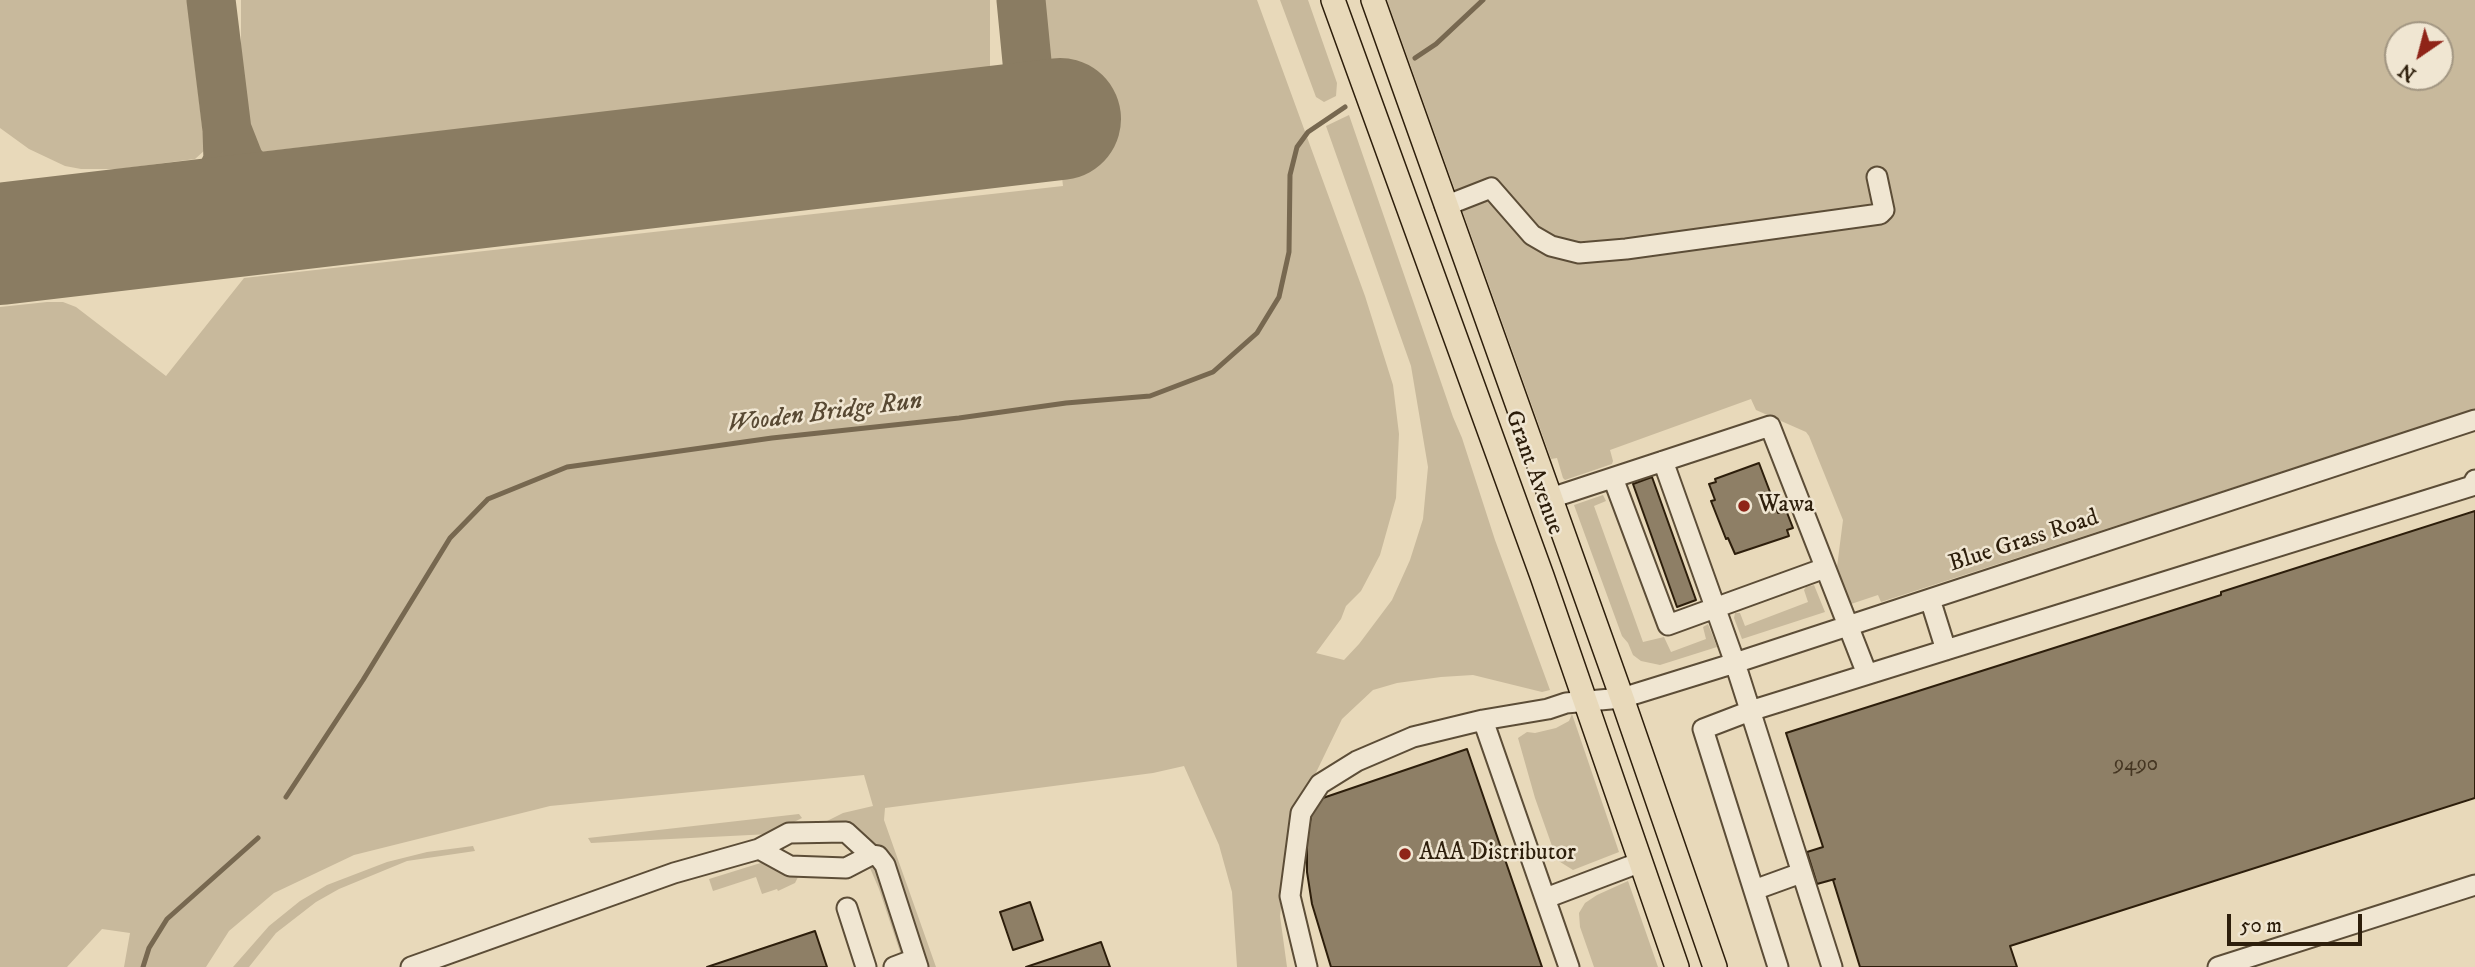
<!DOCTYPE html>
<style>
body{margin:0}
#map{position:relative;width:2475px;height:967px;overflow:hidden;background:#e8d9ba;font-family:"IM FELL DW Pica",serif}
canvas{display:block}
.north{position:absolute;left:2384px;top:21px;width:70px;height:70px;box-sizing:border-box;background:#f0e6d2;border:2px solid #a29682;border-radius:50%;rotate:215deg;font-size:19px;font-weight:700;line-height:28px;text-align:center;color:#2d1e0b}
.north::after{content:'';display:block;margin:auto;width:24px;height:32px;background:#8f2418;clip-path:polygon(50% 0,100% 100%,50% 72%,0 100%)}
.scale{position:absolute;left:2227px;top:914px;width:135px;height:32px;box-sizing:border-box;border:4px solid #2d1e0b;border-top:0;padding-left:9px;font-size:21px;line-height:24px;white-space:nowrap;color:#2d1e0b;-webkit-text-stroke:5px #f0e6d2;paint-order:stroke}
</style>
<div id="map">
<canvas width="2475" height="967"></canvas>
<div class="north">N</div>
<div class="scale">50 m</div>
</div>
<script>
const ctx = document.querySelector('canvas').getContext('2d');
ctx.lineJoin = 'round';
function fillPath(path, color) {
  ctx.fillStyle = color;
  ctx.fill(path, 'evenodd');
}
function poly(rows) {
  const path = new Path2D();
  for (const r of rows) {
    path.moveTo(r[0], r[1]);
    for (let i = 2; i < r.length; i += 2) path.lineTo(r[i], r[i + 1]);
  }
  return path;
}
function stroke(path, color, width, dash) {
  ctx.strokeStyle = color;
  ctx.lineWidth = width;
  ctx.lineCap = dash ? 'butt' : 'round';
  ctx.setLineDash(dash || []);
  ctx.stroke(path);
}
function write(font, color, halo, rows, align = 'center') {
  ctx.font = font + ' "IM FELL DW Pica",serif';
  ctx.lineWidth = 5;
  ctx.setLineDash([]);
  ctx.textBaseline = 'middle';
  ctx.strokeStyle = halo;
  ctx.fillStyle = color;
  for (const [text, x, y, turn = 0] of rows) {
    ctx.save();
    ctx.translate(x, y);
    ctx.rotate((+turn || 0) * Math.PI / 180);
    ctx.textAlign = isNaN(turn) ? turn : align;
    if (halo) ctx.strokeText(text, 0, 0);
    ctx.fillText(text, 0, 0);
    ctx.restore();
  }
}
const green = poly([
 [0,0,187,0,205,150,195,159,119,169,81,169,65,166,29,149,0,128],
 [241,0,990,0,990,68,261,152,257,151,249,142,241,84],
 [1041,0,1257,0,1365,296,1393,385,1399,434,1396,498,1380,555,1361,591,1346,606,1341,619,1316,653,1344,660,1359,644,1392,600,1410,560,1423,519,1428,467,1411,366,1326,126,1349,115,1453,417,1462,438,1495,540,1550,690,1542,692,1473,675,1441,677,1397,683,1373,690,1342,719,1291,824,1280,916,1287,967,1237,967,1232,892,1219,845,1184,766,1153,773,885,808,884,820,936,967,905,967,879,889,867,861,848,843,814,832,823,823,843,813,873,806,864,775,550,806,354,855,274,893,229,931,206,967,124,967,130,933,102,929,67,967,0,967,0,307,47,302,63,302,76,307,166,376,244,278,1063,186],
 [1280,0,1308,0,1337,83,1336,96,1324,102,1316,97],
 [1387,0,2475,0,2475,409,1881,602,1878,595,1851,604,1837,567,1843,520,1809,436,1806,432,1756,410,1751,399,1610,450,1613,461,1612,464,1565,480,1563,478,1557,458,1551,459],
 [2398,35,2440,35,2440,77,2398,77],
 [1603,495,1606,501,1594,506,1643,642,1664,637,1671,652,1706,639,1703,627,1708,624,1717,647,1660,665,1641,661,1633,655,1628,643,1622,636,1574,505],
 [1814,585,1825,612,1742,639,1734,618,1735,613,1740,613,1745,626,1808,602,1804,590,1806,587],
 [1572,714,1619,852,1573,870,1557,860,1535,798,1518,738,1527,732,1535,733,1556,728,1569,721],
 [799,814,802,818,770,834,591,843,588,838],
 [473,846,475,851,407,861,339,889,316,902,276,933,249,967,233,967,269,926,300,901,327,885,387,862,427,852],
 [767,861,799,875,795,883,778,891,777,889,762,894,756,877,713,891,709,879],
 [1628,881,1658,967,1594,967,1580,927,1579,913,1585,903,1597,895]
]);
const stream = poly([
 [1415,58,1436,44,1483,0],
 [286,797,363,680,450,538,488,499,567,467,772,438,959,418,1066,403,1150,396,1213,372,1257,333,1279,297,1289,252,1290,175,1297,147,1308,132,1345,107],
 [143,967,149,948,167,919,258,838]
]);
const taxiway = poly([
 [211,0,227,130,240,163,262,188,281,199,292,203,332,205],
 [1021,0,1033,123],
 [160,224,185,215,200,205,215,188,228,161,227,130]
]);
const runway = poly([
 [0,244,1060,119]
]);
const building = poly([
 [1759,463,1778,513,1786,510,1793,528,1787,530,1789,536,1735,554,1728,538,1726,539,1711,501,1715,500,1709,484,1716,482,1715,479,1759,463],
 [1652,477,1696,600,1677,607,1633,484,1652,477],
 [2475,511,2475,798,2010,946,2017,967,1860,967,1833,880,1835,879,1817,884,1807,852,1823,847,1786,733,2221,595,2221,592,2475,511],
 [1467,749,1542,967,1331,967,1312,904,1307,872,1307,837,1314,801,1467,749],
 [1030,902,1043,940,1013,950,1000,912,1030,902],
 [815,931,827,967,707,967,815,931],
 [1101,942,1110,967,1026,967,1101,942]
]);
const minor = poly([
 [1445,206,1491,188,1532,235,1551,246,1579,253,1626,249,1880,214,1884,210,1877,177],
 [1663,461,1735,663,1832,967],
 [1613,478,1668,625,1825,568],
 [1551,498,1770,426,1867,674],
 [1930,599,1946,650],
 [1483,720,1569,967],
 [759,849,790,866,846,868,871,855],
 [1754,890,1801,873],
 [1546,898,1641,862],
 [847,908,866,967],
 [411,967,674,873,759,849,789,833,846,832,871,855,878,856,885,865,918,967],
 [894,967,915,959],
 [1307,967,1290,896,1301,813,1320,784,1357,761,1413,737,1483,720,1548,709,1566,703,1622,698,1735,663,2475,420],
 [1778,967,1703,729,1750,711,2472,486,2475,480],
 [2218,967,2475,885]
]);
const major = poly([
 [1333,0,1542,576,1677,967],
 [1373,0,1622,698,1715,967]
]);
const markers = [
 [1744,506,7,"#8f2418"],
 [1405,854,7,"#8f2418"]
];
const numberNames = [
 ["9490",2136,766]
];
const streetNames = [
 ["Grant Avenue",1533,473,70],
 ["Blue Grass Road",2024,542,-18]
];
const poiNames = [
 ["Wawa",1758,506],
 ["AAA Distributor",1419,854]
];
const waterNames = [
 ["Wooden Bridge Run",825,414,-7]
];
fillPath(green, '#c8b99c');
stroke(stream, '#776850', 5);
stroke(taxiway, '#8a7c62', 49);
stroke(runway, '#8a7c62', 122);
fillPath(building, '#8e7f66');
stroke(building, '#2d1e0b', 2);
stroke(minor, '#5c4d37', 23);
stroke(major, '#2d1e0b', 26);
stroke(minor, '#f0e6d2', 19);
stroke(major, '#e8d9ba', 23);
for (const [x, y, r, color] of markers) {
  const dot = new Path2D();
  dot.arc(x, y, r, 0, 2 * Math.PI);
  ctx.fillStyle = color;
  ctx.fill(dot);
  stroke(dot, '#f0e6d2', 2.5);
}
write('21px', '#453622', null, numberNames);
write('24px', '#2d1e0b', '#f0e6d2', streetNames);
write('24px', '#2d1e0b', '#f0e6d2', poiNames, 'left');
write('italic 26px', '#584933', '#f0e6d2', waterNames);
</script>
